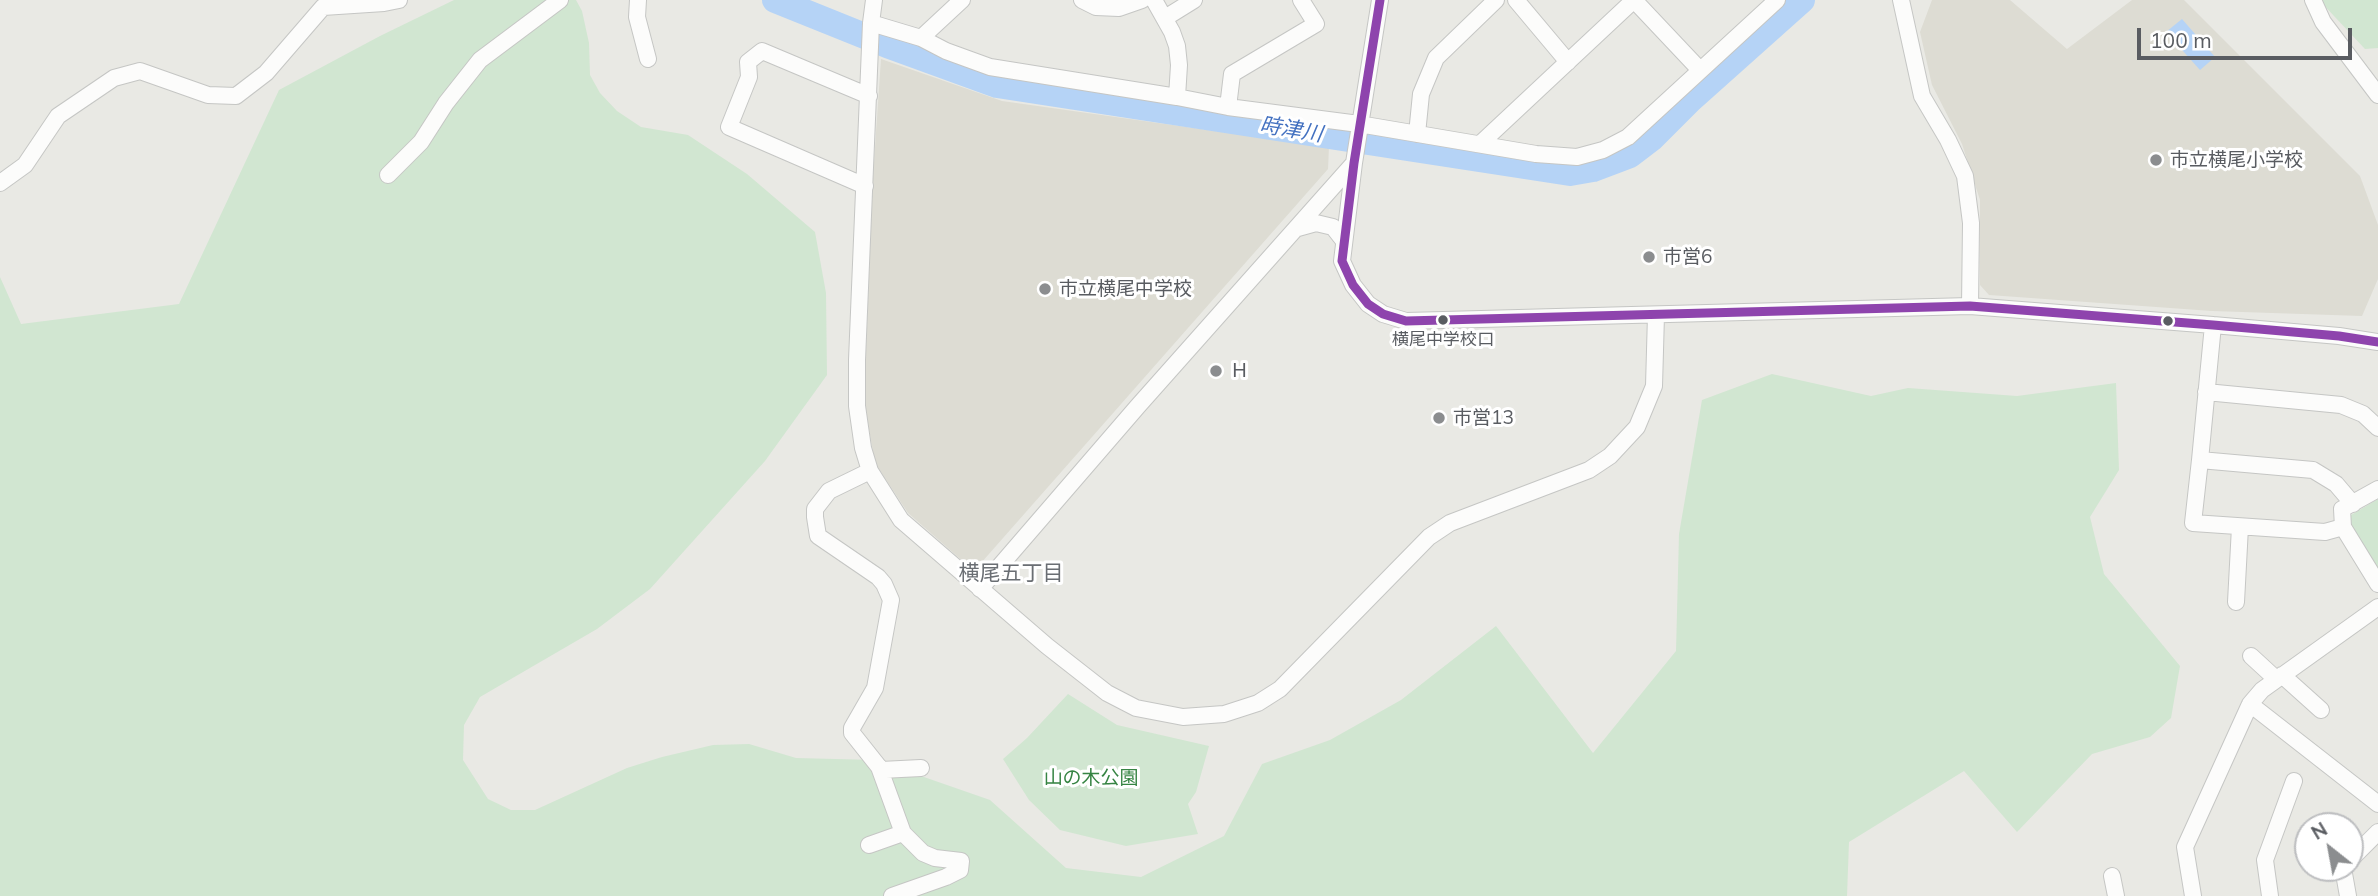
<!DOCTYPE html>
<meta charset="utf-8">
<style>
body{margin:0}
#map{position:relative;width:2378px;height:896px;overflow:hidden;background:#e9e9e4;font-family:Mulish,sans-serif}
canvas{display:block}
.north{position:absolute;left:2294px;top:812px;width:70px;height:70px;box-sizing:border-box;background:#fff;border:2px solid #bdbec0;border-radius:50%;rotate:329deg;font-size:19px;font-weight:700;line-height:28px;text-align:center;color:#595c61}
.north::after{content:'';display:block;margin:auto;width:24px;height:32px;background:#8b8d8f;clip-path:polygon(50% 0,100% 100%,50% 72%,0 100%)}
.scale{position:absolute;left:2137px;top:28px;width:215px;height:32px;box-sizing:border-box;border:4px solid #595c61;border-top:0;padding-left:9px;font-size:21px;line-height:24px;white-space:nowrap;color:#595c61;-webkit-text-stroke:5px #fff;paint-order:stroke}
</style>
<div id="map">
<canvas width="2378" height="896"></canvas>
<div class="north">N</div>
<div class="scale">100 m</div>
</div>
<script>
const ctx = document.querySelector('canvas').getContext('2d');
ctx.lineJoin = 'round';
function fillPath(path, color) {
  ctx.fillStyle = color;
  ctx.fill(path, 'evenodd');
}
function poly(rows) {
  const path = new Path2D();
  for (const r of rows) {
    path.moveTo(r[0], r[1]);
    for (let i = 2; i < r.length; i += 2) path.lineTo(r[i], r[i + 1]);
  }
  return path;
}
function stroke(path, color, width, dash) {
  ctx.strokeStyle = color;
  ctx.lineWidth = width;
  ctx.lineCap = dash ? 'butt' : 'round';
  ctx.setLineDash(dash || []);
  ctx.stroke(path);
}
function write(font, color, halo, rows, align = 'center') {
  ctx.font = font + ' Mulish,"Noto Sans JP",sans-serif';
  ctx.lineWidth = 6;
  ctx.setLineDash([]);
  ctx.textBaseline = 'middle';
  ctx.strokeStyle = halo;
  ctx.fillStyle = color;
  for (const [text, x, y, turn = 0] of rows) {
    ctx.save();
    ctx.translate(x, y);
    ctx.rotate((+turn || 0) * Math.PI / 180);
    ctx.textAlign = isNaN(turn) ? turn : align;
    if (halo) ctx.strokeText(text, 0, 0);
    ctx.fillText(text, 0, 0);
    ctx.restore();
  }
}
const education = poly([
 [1932,0,2010,0,2067,49,2132,0,2184,0,2360,176,2378,225,2378,279,2362,316,2212,311,1989,295,1980,285,1980,200,1962,144,1932,85,1920,32],
 [881,59,1002,101,1329,147,1328,169,974,571,908,513,875,463,864,401,873,177]
]);
const green = poly([
 [454,0,576,0,582,11,589,43,590,75,600,93,617,111,641,127,688,135,747,174,815,232,826,293,827,375,765,461,650,589,597,629,480,697,464,725,463,760,488,799,511,810,535,810,627,768,662,757,713,745,749,744,796,758,875,760,990,800,1066,868,1141,877,1224,836,1262,764,1330,740,1401,700,1496,626,1593,753,1676,651,1679,534,1702,400,1772,374,1871,396,1908,388,2017,396,2116,383,2119,470,2090,517,2104,574,2180,666,2171,718,2150,737,2092,754,2017,832,1964,771,1849,842,1847,896,0,896,0,277,21,324,179,304,279,90,380,36],
 [2319,0,2378,0,2378,48,2365,49],
 [2378,499,2378,568,2348,522,2351,515],
 [1068,694,1117,725,1209,746,1196,792,1188,804,1198,834,1126,846,1060,830,1029,800,1003,759,1027,738]
]);
const water = poly([
 [2182,19,2215,57,2200,70,2166,32]
]);
const river = poly([
 [775,0,887,45,997,85,1570,173,1593,169,1630,155,1651,139,1690,100,1802,0]
]);
const minor = poly([
 [638,0,637,17,648,59],
 [874,0,871,23,857,360,857,406,863,448,870,471,901,520,1047,646,1107,693,1136,708,1183,717,1224,714,1258,703,1280,689,1429,537,1450,523,1589,470,1610,456,1637,427,1654,386,1656,315],
 [1082,0,1096,7,1119,8,1142,0],
 [1154,0,1172,32,1177,46,1179,65,1177,97],
 [1380,0,1354,163,1342,261,1353,285,1368,304,1383,314,1406,321,1970,306,2213,325,2339,336,2378,342],
 [1516,0,1568,62],
 [1901,0,1922,96,1948,140,1965,176,1971,223,1970,306],
 [2313,0,2323,22,2378,95],
 [1165,18,1194,0],
 [871,23,921,38,946,51,990,67,1177,97,1228,107,1359,124,1536,154,1577,157,1603,150,1628,137,1777,0],
 [921,38,962,0],
 [1228,107,1232,74,1316,24,1301,0],
 [1417,134,1421,94,1436,58,1496,0],
 [1480,144,1634,0,1700,70],
 [388,175,421,142,446,103,480,60,560,0],
 [0,183,25,165,58,116,114,78,140,71,208,95,236,96,266,73,323,7,384,3,399,0],
 [865,186,729,127,749,77,748,62,762,51,869,96],
 [1298,228,1316,223,1333,227,1344,241],
 [2213,325,2200,460,2313,470,2336,484,2353,504],
 [2206,392,2341,405,2363,414,2378,428],
 [2200,460,2193,523,2325,532,2343,527],
 [2378,489,2342,509,2343,527,2378,584],
 [980,589,1138,406,1354,163],
 [2236,602,2240,527],
 [2251,656,2276,679],
 [2282,675,2321,710],
 [2250,704,2378,804],
 [881,770,921,768],
 [869,845,903,833,879,767,852,733,852,728,875,688,891,600,884,584,878,577,818,536,815,517,815,509,829,491,870,471],
 [2350,860,2378,832],
 [2343,868,2348,896],
 [2112,876,2116,896],
 [892,896,946,877,960,870,961,861,935,858,923,853,903,833],
 [2193,896,2185,847,2250,704,2262,690,2378,607],
 [2270,896,2265,860,2294,781]
]);
const bus1 = poly([
 [1380,0,1354,163,1342,261,1353,285,1368,304,1383,314,1406,321,1970,306,2213,325,2339,336,2378,342]
]);
const markers = [
 [2156,160,7,"#8b8d8f"],
 [1649,257,7,"#8b8d8f"],
 [1045,289,7,"#8b8d8f"],
 [1443,320,6,"#595c61"],
 [2168,321,6,"#595c61"],
 [1216,371,7,"#8b8d8f"],
 [1439,418,7,"#8b8d8f"]
];
const busNames = [
 ["横尾中学校口",1443,340]
];
const poiNames = [
 ["市立横尾小学校",2170,160],
 ["市営6",1663,257],
 ["市立横尾中学校",1059,289],
 ["Ｈ",1230,371],
 ["市営13",1453,418]
];
const parkNames = [
 ["山の木公園",1091,778]
];
const waterNames = [
 ["時津川",1291,130,9]
];
const neighbourhoodNames = [
 ["横尾五丁目",1011,574]
];
fillPath(education, '#dddcd3');
fillPath(green, '#d1e6d1');
fillPath(water, '#b5d3f6');
stroke(river, '#b5d3f6', 26);
stroke(minor, '#c5c6c4', 18);
stroke(minor, '#fcfcfb', 16);
stroke(bus1, '#8e44ad', 9);
for (const [x, y, r, color] of markers) {
  const dot = new Path2D();
  dot.arc(x, y, r, 0, 2 * Math.PI);
  ctx.fillStyle = color;
  ctx.fill(dot);
  stroke(dot, '#fff', 2.5);
}
write('17px', '#595c61', '#fff', busNames);
write('19px', '#595c61', '#fff', poiNames, 'left');
write('19px', '#368443', '#fff', parkNames);
write('italic 21px', '#4371c0', '#fff', waterNames);
write('21px', '#6a6e73', '#fff', neighbourhoodNames);
</script>
